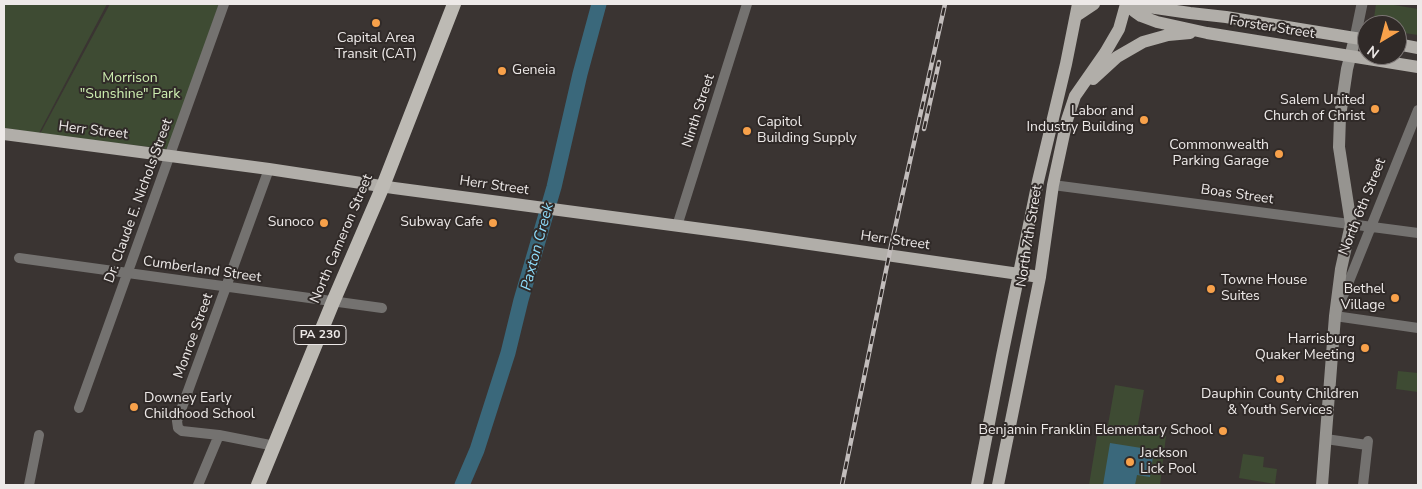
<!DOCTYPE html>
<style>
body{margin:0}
#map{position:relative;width:1422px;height:489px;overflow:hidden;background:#3a3432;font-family:"Nunito Sans",sans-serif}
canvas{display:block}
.frame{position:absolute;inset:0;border:5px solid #ede9e8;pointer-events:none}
.north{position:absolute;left:1357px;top:15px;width:50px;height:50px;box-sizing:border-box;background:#302a28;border:1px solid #7c7675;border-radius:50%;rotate:217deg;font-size:14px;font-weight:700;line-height:20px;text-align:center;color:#ede9e8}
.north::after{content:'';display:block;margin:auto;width:18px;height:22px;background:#f8a14a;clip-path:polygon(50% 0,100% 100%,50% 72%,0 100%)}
</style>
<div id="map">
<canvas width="1422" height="489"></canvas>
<div class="frame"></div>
<div class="north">N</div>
</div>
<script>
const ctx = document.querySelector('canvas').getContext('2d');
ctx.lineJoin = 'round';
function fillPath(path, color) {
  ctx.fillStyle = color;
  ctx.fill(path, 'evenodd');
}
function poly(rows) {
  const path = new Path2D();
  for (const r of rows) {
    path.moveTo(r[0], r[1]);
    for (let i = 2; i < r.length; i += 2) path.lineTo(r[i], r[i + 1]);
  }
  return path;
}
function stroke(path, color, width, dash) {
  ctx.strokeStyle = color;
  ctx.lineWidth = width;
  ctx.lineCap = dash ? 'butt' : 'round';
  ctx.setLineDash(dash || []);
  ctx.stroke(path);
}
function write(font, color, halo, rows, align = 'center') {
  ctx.font = font + ' "Nunito Sans",sans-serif';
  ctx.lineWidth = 4;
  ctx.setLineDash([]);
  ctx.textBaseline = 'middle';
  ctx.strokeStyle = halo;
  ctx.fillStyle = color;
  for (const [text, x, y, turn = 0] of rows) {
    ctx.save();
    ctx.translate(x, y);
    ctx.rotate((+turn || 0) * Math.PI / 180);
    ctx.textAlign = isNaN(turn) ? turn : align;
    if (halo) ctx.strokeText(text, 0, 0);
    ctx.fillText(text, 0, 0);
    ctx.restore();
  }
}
const green = poly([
 [4,4,107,4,39,133,4,128],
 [110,4,219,4,168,149,40,134],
 [1376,4,1388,4,1418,9,1418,35,1397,32,1397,25,1373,25],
 [1398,371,1418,373,1417,380,1418,380,1418,392,1396,389],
 [1115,385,1144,390,1137,430,1166,436,1160,485,1089,485,1099,424,1108,425],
 [1243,454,1264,457,1263,467,1277,469,1275,484,1239,478]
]);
const water = poly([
 [1110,443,1154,450,1150,477,1137,475,1135,485,1103,485]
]);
const river = poly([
 [462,485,477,450,508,353,521,300,554,187,580,74,599,4]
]);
const minor = poly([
 [1418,110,1335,316,1418,328],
 [269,169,177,421,178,428,182,431,219,435,275,446],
 [1053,185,1418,233],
 [677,226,747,4],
 [19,258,382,308],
 [79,408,224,4],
 [1326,439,1367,445],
 [29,485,39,435],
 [198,485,219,435],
 [1363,485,1368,441]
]);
const tertiary = poly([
 [1355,38,1362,4]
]);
const secondary = poly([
 [1322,485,1335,316,1341,269,1351,224,1339,147,1340,116,1347,69,1355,38]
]);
const primary = poly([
 [1126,4,1134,11,1141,16,1157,22,1207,33,1418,67],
 [1128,4,1190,13,1226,17,1367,40],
 [1076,16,1094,4],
 [1397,44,1418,48],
 [1093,79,1117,57,1143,42,1168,35,1190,33],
 [4,134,269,169,394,188,747,235,1040,277],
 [977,485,1002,356,1038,181,1066,64,1078,4],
 [998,485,1040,277,1053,185,1067,120,1075,96,1105,53,1119,29,1126,4]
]);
const trunk = poly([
 [258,485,333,302,383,186,454,4]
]);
const rail = poly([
 [924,129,939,62],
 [842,485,891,246,945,4]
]);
const markers = [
 [376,23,5,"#f8a14a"],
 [502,71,5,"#f8a14a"],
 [1375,109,5,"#f8a14a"],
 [1144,120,5,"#f8a14a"],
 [747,131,5,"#f8a14a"],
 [1279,154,5,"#f8a14a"],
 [324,223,5,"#f8a14a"],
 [493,223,5,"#f8a14a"],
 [1211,289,5,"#f8a14a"],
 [1395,298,5,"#f8a14a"],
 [1365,348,5,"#f8a14a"],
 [1280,379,5,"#f8a14a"],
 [134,407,5,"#f8a14a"],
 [1223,431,5,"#f8a14a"],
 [1130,462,5,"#f8a14a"]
];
const shields = [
 [320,335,52]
];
const shieldNames = [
 ["PA 230",320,335]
];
const streetNames = [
 ["Forster Street",1272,28,9],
 ["Ninth Street",699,111,-72],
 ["Herr Street",93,131,7],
 ["Herr Street",494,186,8],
 ["Boas Street",1237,195,8],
 ["Dr. Claude E. Nichols Street",139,201,-70],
 ["North 6th Street",1363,207,-68],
 ["North 7th Street",1030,236,-81],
 ["North Cameron Street",342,239,-67],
 ["Herr Street",895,241,8],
 ["Cumberland Street",202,270,8],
 ["Monroe Street",194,336,-70]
];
const poiNames = [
 ["Capital Area",376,39,"center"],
 ["Transit (CAT)",376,55,"center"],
 ["Geneia",512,71,"left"],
 ["Salem United",1365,101],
 ["Church of Christ",1365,117],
 ["Labor and",1134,112],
 ["Industry Building",1134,128],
 ["Capitol",757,123,"left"],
 ["Building Supply",757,139,"left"],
 ["Commonwealth",1269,146],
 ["Parking Garage",1269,162],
 ["Sunoco",314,223],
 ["Subway Cafe",483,223],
 ["Towne House",1221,281,"left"],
 ["Suites",1221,297,"left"],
 ["Bethel",1385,290],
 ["Village",1385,306],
 ["Harrisburg",1355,340],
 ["Quaker Meeting",1355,356],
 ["Dauphin County Children",1280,395,"center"],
 ["& Youth Services",1280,411,"center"],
 ["Downey Early",144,399,"left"],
 ["Childhood School",144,415,"left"],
 ["Benjamin Franklin Elementary School",1213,431],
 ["Jackson",1140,454,"left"],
 ["Lick Pool",1140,470,"left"]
];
const parkNames = [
 ["Morrison",130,79],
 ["\"Sunshine\" Park",130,95]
];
const waterNames = [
 ["Paxton Creek",538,247,-75]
];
fillPath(green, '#3e4b33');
fillPath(water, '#3a687b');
stroke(river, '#3a687b', 15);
stroke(minor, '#747270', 10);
stroke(tertiary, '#747270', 11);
stroke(secondary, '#969490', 12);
stroke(primary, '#b1aea9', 12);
stroke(trunk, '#bdbab4', 14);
stroke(rail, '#c2bdbc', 4.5);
stroke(rail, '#302a28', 2.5, [8]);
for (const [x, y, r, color] of markers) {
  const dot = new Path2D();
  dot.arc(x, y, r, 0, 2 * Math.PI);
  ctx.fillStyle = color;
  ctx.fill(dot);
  stroke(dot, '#302a28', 2);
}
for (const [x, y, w] of shields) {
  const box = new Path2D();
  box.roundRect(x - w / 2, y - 9.5, w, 19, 4);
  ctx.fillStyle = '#302a28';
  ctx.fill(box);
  stroke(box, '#ede9e8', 1);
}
write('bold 12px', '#ede9e8', null, shieldNames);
write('14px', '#ede9e8', '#302a28', streetNames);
write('14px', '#ede9e8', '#302a28', poiNames, 'right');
write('14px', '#ceefb1', '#302a28', parkNames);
write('italic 15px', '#8eddfc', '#302a28', waterNames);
</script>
